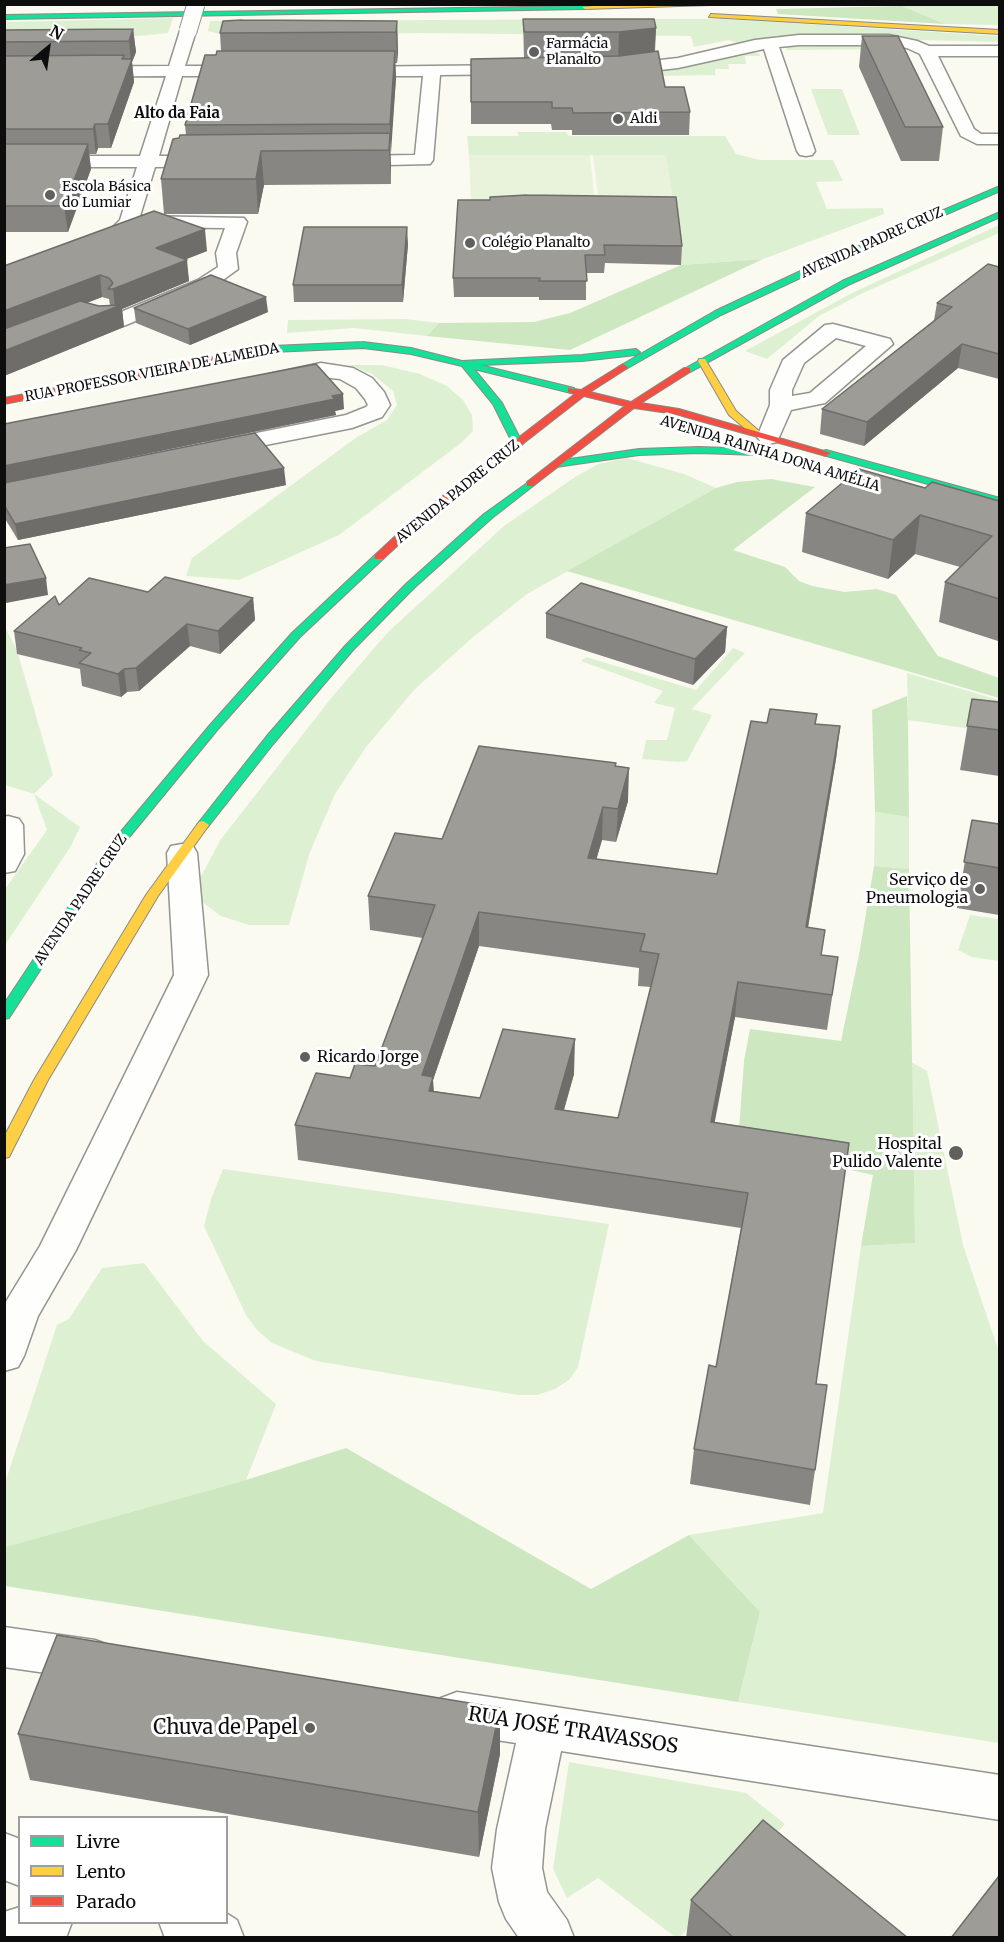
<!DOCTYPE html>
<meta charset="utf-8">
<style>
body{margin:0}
#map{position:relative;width:1004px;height:1942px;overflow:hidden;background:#fafaf1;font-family:Merriweather,serif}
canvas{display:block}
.frame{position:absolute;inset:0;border:6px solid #0d0d0d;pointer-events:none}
.legend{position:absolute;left:18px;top:1816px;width:210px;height:108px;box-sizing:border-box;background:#fff;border:2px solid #9e9e9e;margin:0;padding:8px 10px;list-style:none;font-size:18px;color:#0d0d0d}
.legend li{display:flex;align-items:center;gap:12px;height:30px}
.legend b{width:30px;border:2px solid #9e9e9e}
.north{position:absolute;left:18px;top:18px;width:60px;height:60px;-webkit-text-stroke:4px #fff;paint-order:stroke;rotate:29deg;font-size:16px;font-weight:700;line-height:24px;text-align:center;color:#0d0d0d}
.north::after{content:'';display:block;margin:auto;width:21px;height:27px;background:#0d0d0d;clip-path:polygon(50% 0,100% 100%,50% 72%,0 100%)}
</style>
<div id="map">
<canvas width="1004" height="1942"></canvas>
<div class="frame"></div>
<ul class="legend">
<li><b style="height:8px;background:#16e098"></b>Livre</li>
<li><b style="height:8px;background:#ffcf43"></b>Lento</li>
<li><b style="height:8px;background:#f24e42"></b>Parado</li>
</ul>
<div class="north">N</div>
</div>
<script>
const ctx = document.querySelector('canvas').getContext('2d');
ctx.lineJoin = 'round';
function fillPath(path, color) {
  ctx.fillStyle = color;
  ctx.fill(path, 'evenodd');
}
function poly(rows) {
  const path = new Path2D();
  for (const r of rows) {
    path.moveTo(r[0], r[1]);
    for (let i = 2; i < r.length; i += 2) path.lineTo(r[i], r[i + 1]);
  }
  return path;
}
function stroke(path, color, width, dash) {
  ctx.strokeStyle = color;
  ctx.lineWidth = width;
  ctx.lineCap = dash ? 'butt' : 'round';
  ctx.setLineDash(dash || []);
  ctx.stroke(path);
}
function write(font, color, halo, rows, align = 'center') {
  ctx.font = font + ' Merriweather,serif';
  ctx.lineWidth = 6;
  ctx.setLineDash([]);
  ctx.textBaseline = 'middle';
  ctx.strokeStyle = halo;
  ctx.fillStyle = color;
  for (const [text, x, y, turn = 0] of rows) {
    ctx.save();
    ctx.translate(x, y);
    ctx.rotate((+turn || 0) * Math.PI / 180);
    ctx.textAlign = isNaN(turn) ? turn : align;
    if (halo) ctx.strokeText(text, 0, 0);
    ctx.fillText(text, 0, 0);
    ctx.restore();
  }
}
const green = poly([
 [999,5,999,25,945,24,902,6],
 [173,18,168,33,139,36,5,37,4,22],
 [651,19,724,19,999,36,1000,42,792,37,737,43,729,40,694,47,691,36,422,33,227,36,208,31,210,21],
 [885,44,910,49,787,50,786,47],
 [745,52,759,53,760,56,745,56,746,64,728,64,729,69,715,69,715,75,655,76,655,72],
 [811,89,842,89,860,135,828,135],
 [517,132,566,132,569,136,725,136,736,154,760,160,833,160,843,181,816,182,827,209,883,208,884,214,763,259,681,265,666,155,469,155,467,136,519,136],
 [999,225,999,233,863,293,819,316,767,359,745,351,852,293],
 [405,319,439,323,427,336,354,328,287,333,288,320],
 [349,365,382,365,420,374,447,386,463,400,472,415,473,431,461,443,339,535,239,580,186,576,192,558,357,437,387,420,397,405,393,391,372,374],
 [627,458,684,474,716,488,527,594,472,638,415,689,366,747,335,794,310,852,289,925,249,925,221,916,202,902,197,884,221,839,332,697,388,632,504,526,575,477,598,464],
 [4,625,17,650,53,775,34,794,80,827,71,846,5,945,5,889,47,830,34,794,5,785],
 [733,648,745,653,692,709,712,715,687,761,679,762,642,759,646,740,667,740,675,708,654,703,663,691,581,661,586,657,696,690],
 [907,673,999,700,999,733,908,720],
 [875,812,909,817,909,869,874,866],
 [970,915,999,919,999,961,972,957,958,950],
 [911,1062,927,1071,963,1245,999,1352,999,1743,738,1702,760,1612,689,1535,823,1513,861,1246,915,1243],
 [223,1169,609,1224,578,1367,569,1380,555,1389,537,1395,518,1395,316,1361,272,1343,257,1330,246,1315,204,1226,211,1199],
 [144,1263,203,1341,276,1404,246,1480,5,1547,5,1483,57,1325,69,1319,102,1268],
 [569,1762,746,1793,785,1824,680,1937,675,1937,598,1878,567,1898,553,1869]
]);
const forest = poly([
 [902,6,945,24,778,14,776,9],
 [763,259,570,350,427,336,439,323,534,322,570,313,681,265],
 [771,479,815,487,733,550,785,567,799,581,812,586,845,592,877,589,896,595,938,656,999,678,999,698,567,571,716,488,737,482],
 [907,696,908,720,909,817,875,812,872,710],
 [874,866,909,869,915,1243,861,1246,873,1175,738,1144,744,1061,750,1029,841,1041,859,955],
 [346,1448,591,1589,689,1535,760,1612,738,1702,5,1586,5,1547,246,1480]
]);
const pitch = poly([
 [469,155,590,155,595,204,471,204],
 [593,155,666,155,673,198,598,197]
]);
const street = poly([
 [188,26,196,31,185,66,246,66,254,71,246,76,182,76,159,156,212,156,218,157,221,161,218,165,212,166,155,167,140,216,244,218,247,222,236,253,238,269,212,288,126,325,119,327,95,324,75,317,71,313,75,309,82,307,105,314,116,314,198,280,218,267,216,253,225,228,135,227,124,238,94,248,87,246,84,242,87,238,110,230,120,220,137,167,4,167,4,156,140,156,166,76,4,77,4,67,169,66,180,31,188,26],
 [799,35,889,35,917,41,929,46,1000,46,1000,56,938,56,974,129,981,134,1000,134,1000,144,977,144,961,136,920,54,907,48,889,45,799,45,779,47,815,151,812,155,806,156,800,155,797,151,764,49,678,68,616,75,608,70,616,65,678,58,755,40,799,35],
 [516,65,524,70,522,74,440,75,433,160,430,164,345,166,339,165,336,161,339,157,345,156,415,155,423,76,352,76,344,71,346,67,516,65],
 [833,324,890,339,893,344,825,403,791,410,777,442,769,444,761,442,757,437,770,405,770,390,783,360,825,325,833,324],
 [836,338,866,346,810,393,792,396,792,390,804,363,836,338],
 [321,363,353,368,372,378,384,392,390,405,382,417,352,428,215,455,207,453,203,448,207,443,346,415,366,407,368,405,365,399,356,388,340,379,321,377,277,386,269,384,266,379,269,374,321,363],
 [8,816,19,819,23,825,24,854,15,871,4,873,4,817,8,816],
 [182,844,193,846,197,853,208,975,76,1250,38,1316,24,1356,18,1367,4,1371,4,1305,40,1246,174,975,167,853,171,846,182,844],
 [4,1627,95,1640,111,1646,118,1660,111,1674,95,1680,4,1667,4,1627],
 [457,1692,1000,1775,1000,1820,561,1751,545,1829,542,1868,547,1892,567,1920,574,1938,519,1938,506,1919,499,1902,492,1868,497,1829,516,1743,457,1734,441,1728,434,1713,441,1698,457,1692],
 [4,1833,20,1839,20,1886,4,1880,4,1833],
 [20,1907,20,1922,72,1922,66,1938,4,1938,4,1912,20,1907],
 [226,1913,237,1920,244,1938,165,1938,159,1922,226,1922,226,1913]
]);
const fast = poly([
 [587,6,585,9,4,19,4,15,587,6],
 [1000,186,1000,191,813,272,721,315,626,369,618,367,715,311,807,268,1000,186],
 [1000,212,1000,217,848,285,690,372,682,370,842,281,1000,212],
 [363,342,411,348,462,361,582,355,636,349,640,352,636,355,582,361,480,365,574,388,574,392,571,393,474,369,502,403,523,444,518,447,513,444,493,404,462,366,411,354,363,348,272,352,268,349,272,346,363,342],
 [699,447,759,449,764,452,759,455,699,453,639,455,556,467,551,464,556,461,639,449,699,447],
 [826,450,1000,498,1000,504,823,455,823,451,826,450],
 [530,481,535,484,533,486,492,518,414,588,353,650,274,743,207,828,199,828,197,825,199,822,266,737,345,646,406,584,484,514,530,481],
 [379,554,383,555,383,559,300,637,218,729,117,852,9,1018,4,1019,4,1004,108,847,210,725,292,633,375,555,379,554]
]);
const slow = poly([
 [615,4,741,4,585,9,582,7,615,4],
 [711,14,1000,30,1000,34,709,17,711,14],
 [699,359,705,359,736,411,759,431,759,435,753,435,729,415,698,361,699,359],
 [203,821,209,825,158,896,48,1080,11,1153,9,1157,4,1158,4,1137,34,1080,146,895,199,822,203,821]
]);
const jam = poly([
 [272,346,275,347,275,351,4,404,4,398,272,346],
 [623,364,628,367,626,369,590,392,631,402,684,368,690,368,690,372,641,403,679,409,831,453,826,456,675,414,634,408,533,486,527,486,527,482,625,406,584,396,425,520,383,559,375,559,375,555,417,516,575,394,568,392,568,388,581,390,623,364]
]);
const streetBridge = poly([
 [188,31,196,4]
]);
const wall = poly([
 [523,19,656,28,655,52,665,87,690,112,689,135,572,135,572,130,552,130,551,124,471,124,471,59,524,58],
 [397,21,398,52,397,63,395,63,396,78,390,153,391,184,264,185,258,214,164,214,161,179,179,138,186,135,185,125,216,55,221,51,220,33],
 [133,29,136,52,132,62,134,82,111,148,98,148,96,154,89,154,91,169,68,232,4,232,4,30],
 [862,36,943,127,939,161,901,161,859,67],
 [490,200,682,246,681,265,605,263,604,273,586,273,586,300,539,300,539,297,454,297,453,278],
 [408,244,403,302,294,302,293,285],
 [207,251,186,259,189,281,122,309,124,327,4,376,4,266],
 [102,297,109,299,110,305,99,306,87,303],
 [999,267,999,379,958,368,864,446,820,434,822,409,934,320,937,303],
 [134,308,268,312,190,345,136,323],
 [344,409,335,411,336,415,48,474,286,485,18,540,4,517,4,424],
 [925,488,999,501,999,639,998,641,939,622,945,582,960,567,915,554,888,579,802,552,806,513],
 [148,592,253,598,255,620,220,654,190,646,139,691,127,692,121,697,82,686,80,669,17,654,14,631,59,605],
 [546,613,727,627,725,652,693,685,546,638],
 [972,699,999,702,999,776,960,770],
 [767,723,816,724,840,726,836,759,808,928,822,955,833,991,827,1030,735,1017,714,1122,849,1143,816,1384,815,1470,810,1505,690,1484,694,1449,716,1367,741,1228,298,1160,295,1125,350,1078,375,1066,423,938,370,930,368,896,442,839,616,767,628,801,616,842,602,840,596,859,717,874],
 [479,946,639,968,638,986,651,987,618,1118,564,1110,574,1074,480,1098,434,1091,433,1080],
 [972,820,999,824,999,915,957,908],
 [18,1734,500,1754,479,1857,30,1780],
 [691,1900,908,1938,686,1938]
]);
const shadedWall = poly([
 [397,21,398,52,397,63,396,32],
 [656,28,654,58,618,63,619,32],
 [133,29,136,52,132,62,134,82,111,148,108,124,124,55,126,76,131,61,129,41],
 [395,51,396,78,391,153,390,124],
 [95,124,98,148,96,154,93,129],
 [390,133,391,167,391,184,389,150],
 [88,144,91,169,68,232,64,206],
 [261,151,264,185,258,214,256,179],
 [407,227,408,244,403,302,402,285],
 [205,229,207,251,159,270,156,248],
 [187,260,189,281,122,309,124,327,4,376,4,351,115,307,113,289],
 [100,275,102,297,4,334,4,311],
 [266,297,268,312,190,345,188,329],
 [962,344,958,368,864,446,867,422],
 [343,394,344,409,335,411,336,415,4,483,4,466],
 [284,468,286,485,18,540,15,524],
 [920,515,915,554,888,579,893,540],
 [46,578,48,595,6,603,4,585],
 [253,598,255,620,220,654,218,631],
 [187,624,190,646,139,691,136,668],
 [727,627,725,652,693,685,695,659],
 [124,669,127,692,121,697,118,674],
 [840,726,836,759,802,962,806,927],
 [629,768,628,801,616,842,618,809],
 [603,807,602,840,587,892,588,858],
 [479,912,479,946,433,1080,434,1112,422,1075],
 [738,982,735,1017,708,1157,711,1122],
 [575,1039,574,1074,554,1144,555,1109],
 [500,1708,500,1754,479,1857,478,1812]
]);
const building = poly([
 [523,19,654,19,656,28,619,32,524,32,523,19],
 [242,20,397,21,396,32,220,33,223,21,242,20],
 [133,29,129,41,4,42,4,30,133,29],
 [862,36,898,36,943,127,905,127,862,36],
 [217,51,395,51,390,124,185,125,205,55,216,55,217,51],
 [658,51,665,87,684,87,690,112,573,113,572,108,552,108,552,102,471,102,471,59,619,56,658,51],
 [124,55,122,59,132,59,108,124,95,124,93,129,4,129,4,56,124,55],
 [390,133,389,150,261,151,256,179,161,179,173,139,179,138,180,135,390,133],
 [4,144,88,144,64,206,4,206,4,144],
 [527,195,676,197,682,246,604,245,605,255,585,255,587,281,539,281,540,278,453,278,458,200,490,200,490,197,527,195],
 [154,211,205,229,156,248,187,260,113,289,108,289,113,283,109,278,100,275,4,311,4,266,154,211],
 [304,227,407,227,402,285,293,285,304,227],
 [988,264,999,267,999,354,962,344,867,422,822,409,952,307,937,303,988,264],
 [211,275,266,297,188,329,134,308,211,275],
 [80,301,99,306,121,305,4,351,4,329,80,301],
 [316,364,343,394,332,396,335,399,4,466,4,424,316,364],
 [255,433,284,468,15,524,4,505,4,483,255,433],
 [859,469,925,488,932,482,999,501,999,599,945,582,992,536,920,515,893,540,806,513,859,469],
 [30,544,46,578,4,585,4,548,30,544],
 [165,577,253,598,218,631,187,624,136,668,124,669,118,674,79,663,91,653,79,650,82,648,14,631,55,596,59,605,89,578,148,592,165,577],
 [581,583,727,627,695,659,546,613,581,583],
 [972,699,999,702,999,730,967,726,972,699],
 [770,709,817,714,815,724,840,726,806,927,825,930,821,955,838,957,832,995,738,982,711,1122,849,1143,816,1384,827,1385,815,1470,694,1449,709,1365,716,1367,748,1193,295,1125,316,1073,350,1078,355,1064,375,1066,435,905,368,896,395,833,442,839,479,746,616,763,615,766,629,768,618,809,603,807,588,858,717,874,751,721,767,723,770,709],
 [479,912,645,934,640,951,659,954,618,1118,555,1109,575,1039,503,1029,480,1098,429,1091,433,1077,422,1075,479,912],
 [972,820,999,824,999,868,964,862,972,820],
 [57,1635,500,1708,478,1812,18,1734,57,1635],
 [763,1820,908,1938,734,1938,691,1900,763,1820],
 [999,1876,999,1938,951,1938,999,1876]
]);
const markers = [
 [534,52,6,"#60605d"],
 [618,119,6,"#60605d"],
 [50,195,6,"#60605d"],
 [470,243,6,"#60605d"],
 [980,889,6,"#60605d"],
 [305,1057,6,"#60605d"],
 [956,1153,8,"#60605d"],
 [310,1728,6,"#60605d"]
];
const farPoinames = [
 ["Farmácia",546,44],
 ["Planalto",546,60],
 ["Aldi",630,119],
 ["Escola Básica",62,187],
 ["do Lumiar",62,203],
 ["Colégio Planalto",482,243]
];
const farStreetnames = [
 ["AVENIDA PADRE CRUZ",872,243,-24],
 ["RUA PROFESSOR VIEIRA DE ALMEIDA",152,373,-11],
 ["AVENIDA RAINHA DONA AMÉLIA",770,454,17],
 ["AVENIDA PADRE CRUZ",458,492,-39],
 ["AVENIDA PADRE CRUZ",81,900,-56]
];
const farNeighbourhoodnames = [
 ["Alto da Faia",177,114]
];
const poiNames = [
 ["Serviço de",968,880],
 ["Pneumologia",968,898],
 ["Ricardo Jorge",317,1057,"left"],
 ["Hospital",942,1144],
 ["Pulido Valente",942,1162]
];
const nearPoinames = [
 ["Chuva de Papel",298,1728]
];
const nearStreetnames = [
 ["RUA JOSÉ TRAVASSOS",573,1731,9]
];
fillPath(green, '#def0d2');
fillPath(forest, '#cde7c1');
fillPath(pitch, '#e9f3dc');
stroke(street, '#949490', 3);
stroke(fast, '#8a8a86', 2);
stroke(slow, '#8a8a86', 2);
stroke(jam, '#8a8a86', 2);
fillPath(street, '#fefefd');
fillPath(fast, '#16e098');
fillPath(slow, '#ffcf43');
fillPath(jam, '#f24e42');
stroke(streetBridge, '#949490', 19, []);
stroke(streetBridge, '#fefefd', 17);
fillPath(wall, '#878682');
fillPath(shadedWall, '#6e6d6a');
fillPath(building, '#9d9c97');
stroke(building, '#6e6d6a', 1.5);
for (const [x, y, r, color] of markers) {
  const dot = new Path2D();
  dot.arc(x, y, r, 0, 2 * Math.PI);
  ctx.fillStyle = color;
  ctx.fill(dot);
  stroke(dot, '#fff', 2);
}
write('14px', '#0d0d0d', '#fff', farPoinames, 'left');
write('14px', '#0d0d0d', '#fff', farStreetnames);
write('bold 15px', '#0d0d0d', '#fff', farNeighbourhoodnames);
write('16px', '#0d0d0d', '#fff', poiNames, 'right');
write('20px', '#0d0d0d', '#fff', nearPoinames, 'right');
write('20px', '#0d0d0d', '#fff', nearStreetnames);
</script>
